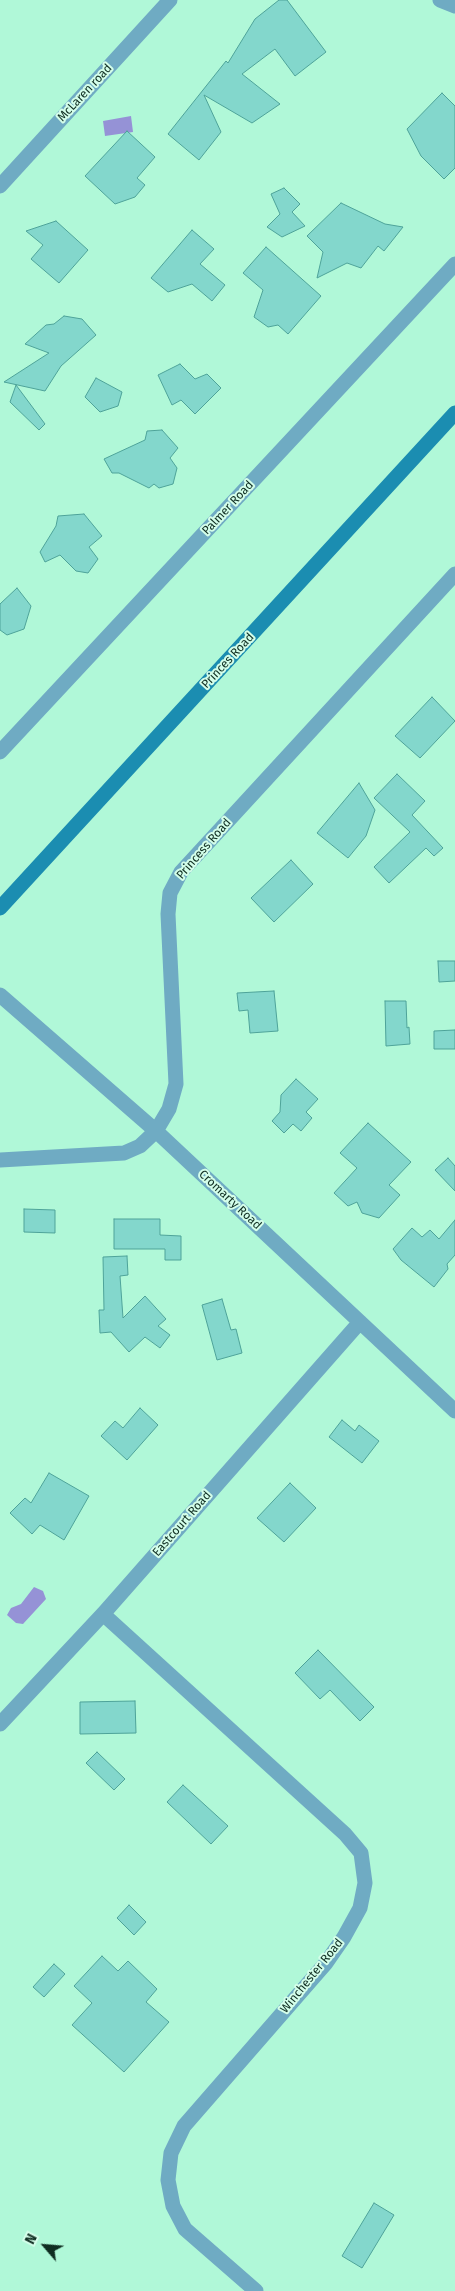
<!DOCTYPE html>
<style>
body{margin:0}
#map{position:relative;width:455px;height:2291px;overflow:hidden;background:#b0f8d8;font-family:"Fira Sans",sans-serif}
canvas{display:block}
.north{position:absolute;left:20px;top:2221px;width:50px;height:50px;-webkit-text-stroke:4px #d4feea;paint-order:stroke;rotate:297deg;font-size:14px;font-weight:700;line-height:20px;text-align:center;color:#0f2d21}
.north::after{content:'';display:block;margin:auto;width:18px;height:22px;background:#0f2d21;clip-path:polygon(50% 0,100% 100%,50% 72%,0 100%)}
</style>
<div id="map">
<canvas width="455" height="2291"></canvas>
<div class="north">N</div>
</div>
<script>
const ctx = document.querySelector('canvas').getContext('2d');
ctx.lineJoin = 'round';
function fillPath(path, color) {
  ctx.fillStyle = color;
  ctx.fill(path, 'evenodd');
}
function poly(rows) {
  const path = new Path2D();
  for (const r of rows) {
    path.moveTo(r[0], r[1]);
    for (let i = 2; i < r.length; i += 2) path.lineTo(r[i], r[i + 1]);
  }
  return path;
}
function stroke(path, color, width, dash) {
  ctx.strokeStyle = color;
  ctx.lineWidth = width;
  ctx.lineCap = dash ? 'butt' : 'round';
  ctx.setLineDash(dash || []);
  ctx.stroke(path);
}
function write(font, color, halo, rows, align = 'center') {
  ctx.font = font + ' "Fira Sans",sans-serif';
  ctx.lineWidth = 4;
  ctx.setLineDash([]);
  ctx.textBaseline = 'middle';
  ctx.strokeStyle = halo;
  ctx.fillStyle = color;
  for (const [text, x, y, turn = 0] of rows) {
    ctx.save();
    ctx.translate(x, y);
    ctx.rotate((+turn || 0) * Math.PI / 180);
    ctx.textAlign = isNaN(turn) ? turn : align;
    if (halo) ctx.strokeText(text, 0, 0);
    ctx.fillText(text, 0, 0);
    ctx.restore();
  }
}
const water = poly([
 [131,116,133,132,105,136,103,121],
 [34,1587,43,1591,46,1599,23,1624,16,1623,7,1615,11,1608,21,1604]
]);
const building = poly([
 [279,0,287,0,326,52,295,76,275,49,242,74,280,104,252,123,204,95,221,132,199,160,168,134,226,61,228,63,255,19,279,0],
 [442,93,455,106,455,168,444,179,421,156,407,129,442,93],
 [127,131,155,157,137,178,145,185,135,197,115,204,85,176,127,131],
 [284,188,300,204,292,212,305,226,282,237,267,227,280,214,271,194,284,188],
 [341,203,385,224,403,227,384,251,378,246,361,268,347,263,317,278,323,252,307,236,341,203],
 [56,221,88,250,59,283,31,259,43,245,26,231,56,221],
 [192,230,214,249,200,264,225,285,212,301,192,284,168,292,151,278,192,230],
 [266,247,321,296,288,334,278,325,268,327,254,317,263,290,243,273,266,247],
 [64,316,82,319,96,335,61,366,45,391,4,382,49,353,25,344,46,325,54,324,64,316],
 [180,364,195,379,207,374,221,388,195,414,181,400,172,405,158,375,180,364],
 [96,378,122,392,118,406,100,412,85,397,96,378],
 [16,385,45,424,39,430,10,402,16,385],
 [162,430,178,448,170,458,177,468,173,484,159,488,154,484,149,488,119,473,112,473,104,459,145,440,147,431,162,430],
 [84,514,102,536,89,547,98,559,88,573,76,571,60,555,45,562,40,552,56,526,58,516,84,514],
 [17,588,31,606,24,629,7,635,0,630,0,604,17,588],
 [432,697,455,721,420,758,395,736,432,697],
 [397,774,425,801,412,815,443,848,434,856,426,848,389,883,374,867,410,832,374,798,397,774],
 [359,783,375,810,366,836,348,858,317,833,359,783],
 [291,860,313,884,274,922,251,898,291,860],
 [438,961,455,961,455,981,439,982,438,961],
 [274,991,278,1031,250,1033,248,1010,239,1011,237,993,274,991],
 [385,1001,406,1001,407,1028,409,1027,410,1044,386,1046,385,1001],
 [455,1030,455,1049,434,1049,434,1031,455,1030],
 [296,1079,318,1099,306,1112,312,1118,301,1131,293,1124,284,1133,272,1121,280,1112,281,1095,296,1079],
 [368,1123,411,1162,389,1185,400,1195,379,1218,362,1213,357,1202,348,1206,334,1193,357,1168,340,1153,368,1123],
 [448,1158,455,1166,455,1191,435,1170,448,1158],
 [24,1209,55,1210,55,1233,24,1232,24,1209],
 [114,1219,160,1219,160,1235,181,1236,181,1260,165,1260,165,1249,114,1249,114,1219],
 [455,1220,455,1255,447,1264,448,1269,434,1287,401,1260,393,1249,412,1228,422,1237,430,1230,439,1239,455,1220],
 [127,1256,128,1275,120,1276,123,1318,145,1296,166,1319,158,1326,170,1335,160,1348,145,1337,129,1352,111,1332,100,1333,99,1310,104,1310,103,1257,127,1256],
 [222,1299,231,1330,236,1329,242,1353,217,1360,202,1305,222,1299],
 [140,1408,158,1425,127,1460,101,1436,115,1421,123,1428,140,1408],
 [342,1420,355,1431,359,1425,379,1441,362,1463,329,1437,342,1420],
 [49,1473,89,1496,64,1540,40,1525,32,1534,10,1513,25,1498,31,1503,49,1473],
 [290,1483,316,1508,284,1542,257,1518,290,1483],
 [318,1650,374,1707,360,1721,330,1690,320,1699,295,1673,318,1650],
 [135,1701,136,1733,80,1734,80,1702,135,1701],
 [97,1752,125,1779,114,1790,86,1763,97,1752],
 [183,1785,228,1826,211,1844,167,1802,183,1785],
 [129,1905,146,1922,134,1935,117,1918,129,1905],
 [102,1956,118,1971,128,1961,157,1989,146,2002,169,2022,124,2072,72,2025,92,2003,74,1986,102,1956],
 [54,1964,65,1974,44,1997,33,1987,54,1964],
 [374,2203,394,2215,362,2268,342,2256,374,2203]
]);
const street = poly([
 [440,0,455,6],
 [0,186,170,0],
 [0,752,455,264],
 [0,995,156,1131,455,1411],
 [0,1160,124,1153,140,1146,156,1131,169,1109,176,1084,168,914,170,893,181,872,455,574],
 [103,1614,345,1834,361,1853,365,1883,360,1908,344,1937,326,1963,184,2126,171,2153,168,2180,173,2206,185,2229,256,2291],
 [0,1724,103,1614,360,1322]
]);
const secondary = poly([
 [0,908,455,413]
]);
const streetNames = [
 ["McLaren road",85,93,-47],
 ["Palmer Road",228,508,-47],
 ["Princes Road",228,661,-47],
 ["Princess Road",204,849,-49],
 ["Cromarty Road",230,1200,43],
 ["Eastcourt Road",182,1524,-49],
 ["Winchester Road",312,1976,-51]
];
fillPath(water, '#9592d6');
fillPath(building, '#83d7cc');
stroke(building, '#4ea399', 1);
stroke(street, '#6fabc3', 15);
stroke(secondary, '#1b8db1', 15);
write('12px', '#0f2d21', '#d4feea', streetNames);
</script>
